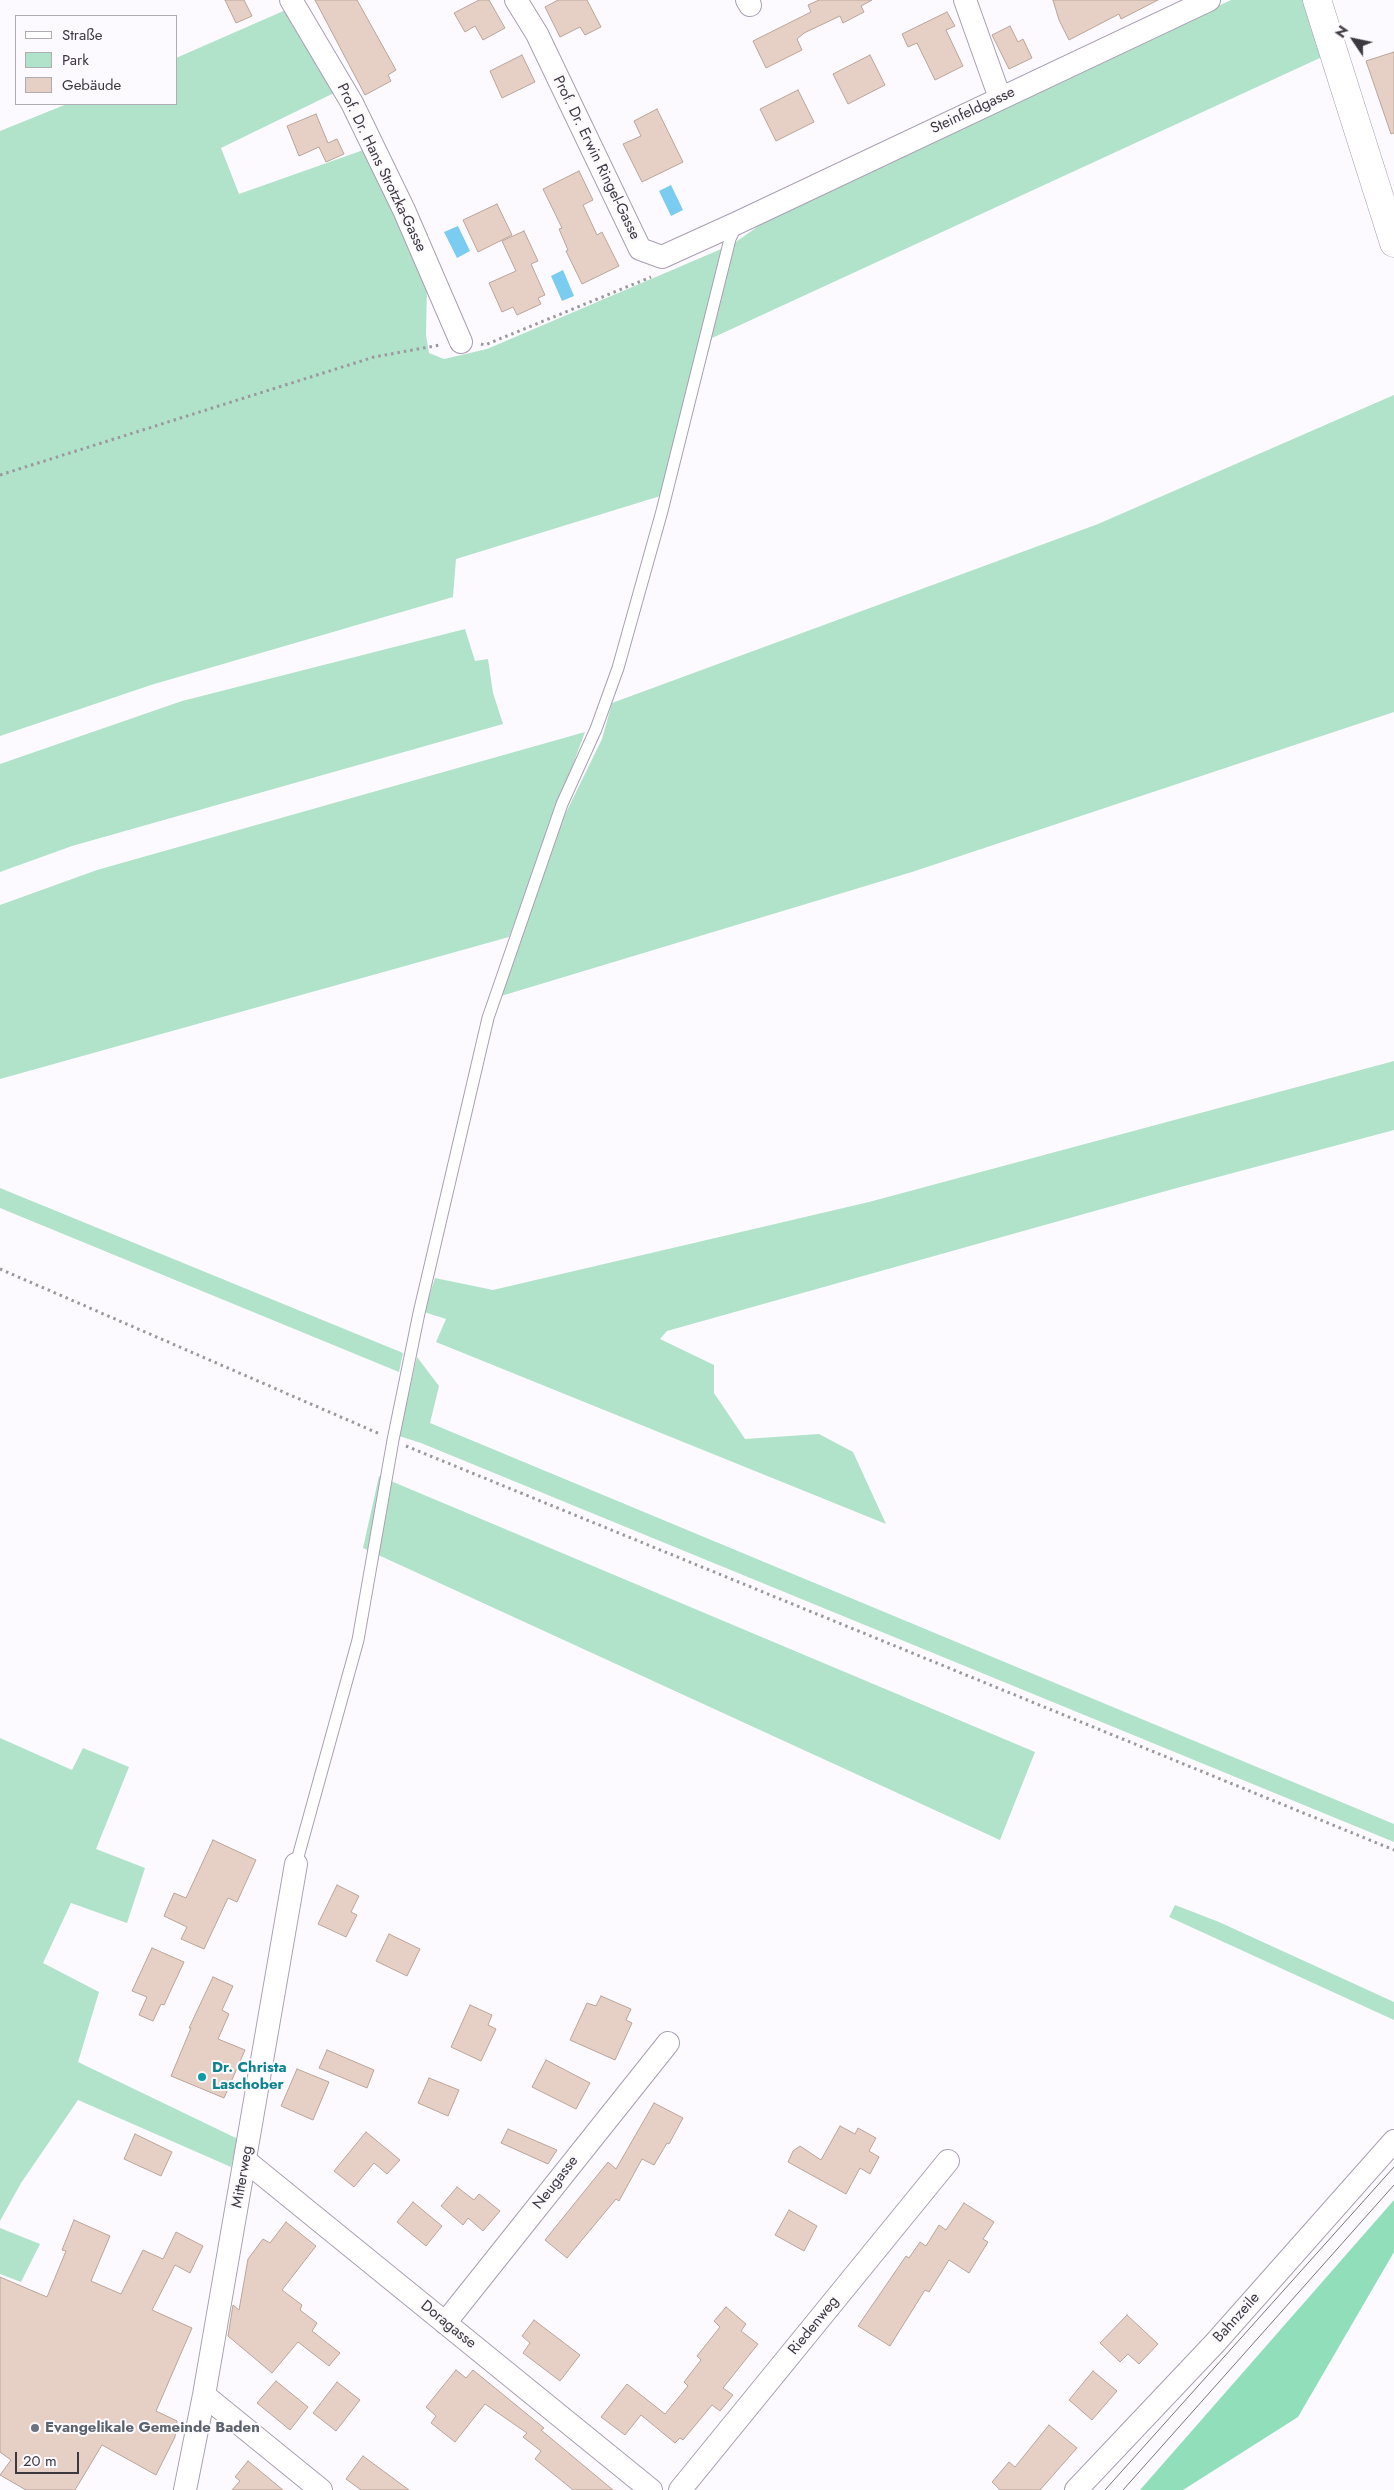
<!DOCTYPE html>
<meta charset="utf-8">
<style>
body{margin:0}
#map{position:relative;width:1394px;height:2490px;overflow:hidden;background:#fcfafe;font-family:Jost,sans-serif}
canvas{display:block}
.legend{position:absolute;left:15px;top:15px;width:162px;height:90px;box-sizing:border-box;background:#fcfafe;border:1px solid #afacb2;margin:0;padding:6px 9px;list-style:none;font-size:15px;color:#3c3840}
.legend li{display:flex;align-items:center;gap:10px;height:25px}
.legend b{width:25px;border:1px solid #afacb2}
.north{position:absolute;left:1329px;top:15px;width:50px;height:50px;-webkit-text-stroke:4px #fcfafe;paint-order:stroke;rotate:304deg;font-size:14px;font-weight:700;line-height:20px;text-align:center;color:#3c3840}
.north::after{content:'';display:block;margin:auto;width:18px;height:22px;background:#3c3840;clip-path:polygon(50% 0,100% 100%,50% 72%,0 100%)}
.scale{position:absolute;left:15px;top:2452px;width:64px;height:22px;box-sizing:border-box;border:2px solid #3c3840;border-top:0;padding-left:6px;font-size:15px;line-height:18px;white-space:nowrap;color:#3c3840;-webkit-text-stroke:4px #fcfafe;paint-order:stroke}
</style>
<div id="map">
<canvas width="1394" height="2490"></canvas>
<ul class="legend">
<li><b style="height:6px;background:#fff"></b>Straße</li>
<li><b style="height:14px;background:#b1e2ca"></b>Park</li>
<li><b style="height:14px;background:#e6d0c5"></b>Gebäude</li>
</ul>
<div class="north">N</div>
<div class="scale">20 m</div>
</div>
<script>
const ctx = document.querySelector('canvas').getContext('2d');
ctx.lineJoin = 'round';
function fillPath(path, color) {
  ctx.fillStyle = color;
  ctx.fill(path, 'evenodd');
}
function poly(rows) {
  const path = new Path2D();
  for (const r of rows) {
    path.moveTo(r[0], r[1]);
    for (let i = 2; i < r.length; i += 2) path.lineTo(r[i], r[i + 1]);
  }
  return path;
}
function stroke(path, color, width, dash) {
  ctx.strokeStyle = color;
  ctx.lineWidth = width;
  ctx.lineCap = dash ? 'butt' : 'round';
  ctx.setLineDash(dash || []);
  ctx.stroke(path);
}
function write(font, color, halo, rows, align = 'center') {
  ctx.font = font + ' Jost,sans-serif';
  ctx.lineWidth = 4;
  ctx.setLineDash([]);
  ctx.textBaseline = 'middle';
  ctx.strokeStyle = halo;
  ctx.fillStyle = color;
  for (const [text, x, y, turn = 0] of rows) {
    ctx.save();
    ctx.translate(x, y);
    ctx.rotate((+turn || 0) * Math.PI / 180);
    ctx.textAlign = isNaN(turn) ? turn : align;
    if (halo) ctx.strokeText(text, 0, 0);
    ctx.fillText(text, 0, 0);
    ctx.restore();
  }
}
const green = poly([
 [1231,0,1303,0,1322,57,712,338,670,493,456,559,453,597,151,685,0,736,0,131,67,104,176,104,176,58,288,9,334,93,221,148,239,194,369,148,428,234,426,335,429,353,444,359,487,349,733,244,771,217],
 [1394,395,1394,712,912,872,501,996,554,837,602,739,612,703,1098,524],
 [465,629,475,661,488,659,493,693,503,724,72,846,0,872,0,764,182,701],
 [585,732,509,937,0,1079,0,905,97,870],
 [1394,1061,1394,1130,1173,1189,667,1331,660,1339,714,1365,714,1393,745,1439,819,1434,853,1452,886,1524,436,1342,446,1319,424,1312,435,1278,493,1290,869,1202],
 [0,1188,403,1353,399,1372,0,1208],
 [417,1357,439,1386,430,1423,1394,1824,1394,1842,421,1443,399,1436],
 [379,1476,1035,1752,1000,1840,363,1548],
 [0,1738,72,1770,83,1748,129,1767,96,1849,145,1868,127,1923,71,1903,43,1963,99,1992,78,2062,238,2139,231,2167,78,2100,21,2183,0,2221],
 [1175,1905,1219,1922,1394,2002,1394,2020,1169,1917],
 [0,2228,40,2244,21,2282,0,2274]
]);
const forest = poly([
 [1394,2200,1394,2252,1298,2417,1183,2490,1140,2490]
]);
const water = poly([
 [671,185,683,210,671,216,659,191],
 [458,226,470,251,457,258,444,232],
 [563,270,574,296,562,301,551,276]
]);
const building = poly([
 [225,0,244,0,252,16,236,23,225,0],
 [315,0,357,0,396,70,388,75,391,81,365,95,315,0],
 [479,0,489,0,505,28,483,40,475,26,465,32,454,13,479,0],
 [558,0,587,0,601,27,585,35,580,27,560,37,545,7,558,0],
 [819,0,872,0,861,6,864,12,843,23,840,16,804,33,797,39,802,50,766,68,753,41,811,12,808,5,819,0],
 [1053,0,1158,0,1121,19,1119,14,1069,40,1059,20,1053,0],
 [947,12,955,26,946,30,963,66,935,80,917,43,908,47,902,34,947,12],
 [1010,26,1018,42,1023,39,1032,58,1009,69,992,35,1010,26],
 [1394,52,1394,133,1391,134,1366,61,1394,52],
 [522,55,535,82,502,98,490,71,522,55],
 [870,55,885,85,848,104,833,74,870,55],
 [798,90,814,122,776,141,760,109,798,90],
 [657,109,683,162,642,182,623,144,641,136,634,121,657,109],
 [316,114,328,143,337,139,344,154,326,162,319,147,299,156,287,126,316,114],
 [579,171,593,200,583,205,597,235,602,232,619,266,582,284,566,251,568,250,559,229,562,228,543,189,579,171],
 [497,204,512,235,478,252,463,220,497,204],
 [524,231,538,261,531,264,545,295,538,298,541,304,517,315,513,307,502,312,489,283,516,271,502,241,524,231],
 [213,1840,256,1860,237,1902,228,1898,204,1949,181,1939,187,1927,164,1916,174,1893,186,1898,213,1840],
 [337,1885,359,1896,351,1912,357,1915,346,1937,318,1924,337,1885],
 [389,1934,420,1949,407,1976,376,1961,389,1934],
 [152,1948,184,1962,164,2005,161,2004,153,2021,139,2015,147,1997,132,1991,152,1948],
 [213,1977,233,1986,222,2010,229,2014,218,2039,245,2050,224,2098,171,2076,191,2028,189,2028,213,1977],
 [601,1996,631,2009,626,2020,632,2023,615,2060,570,2040,587,2003,596,2006,601,1996],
 [470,2005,492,2015,488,2025,496,2029,481,2061,451,2047,470,2005],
 [327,2050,374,2070,367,2088,319,2068,327,2050],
 [546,2060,590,2083,576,2109,532,2087,546,2060],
 [297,2069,329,2082,313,2120,281,2106,297,2069],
 [429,2078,459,2090,448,2116,418,2103,429,2078],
 [654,2103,683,2118,669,2144,667,2143,654,2165,642,2159,619,2201,616,2199,567,2258,545,2240,608,2162,616,2169,654,2103],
 [840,2126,855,2134,858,2128,876,2138,869,2151,879,2157,870,2174,860,2168,846,2194,788,2162,793,2151,800,2146,821,2160,840,2126],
 [508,2129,557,2150,548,2164,501,2143,508,2129],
 [366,2132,400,2160,387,2174,374,2163,354,2187,334,2171,366,2132],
 [135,2134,172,2152,161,2176,124,2159,135,2134],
 [457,2187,474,2200,479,2194,500,2211,483,2231,468,2218,463,2225,441,2206,457,2187],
 [413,2202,442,2226,426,2246,397,2222,413,2202],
 [964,2203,994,2222,983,2239,988,2242,969,2273,949,2260,929,2292,925,2290,890,2346,858,2326,906,2256,909,2258,920,2242,926,2246,939,2225,946,2230,964,2203],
 [789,2210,817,2226,804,2251,775,2235,789,2210],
 [74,2220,110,2236,91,2281,121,2294,143,2250,163,2259,176,2232,203,2246,190,2273,175,2265,152,2310,192,2328,156,2411,177,2421,175,2437,156,2475,102,2445,75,2490,26,2490,0,2475,11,2460,0,2452,0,2277,47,2297,66,2251,62,2250,74,2220],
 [286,2222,316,2246,282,2290,302,2305,300,2310,317,2323,312,2331,340,2353,329,2366,298,2342,272,2373,228,2336,233,2305,239,2310,248,2259,263,2239,270,2243,286,2222],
 [726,2307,746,2324,741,2331,758,2344,723,2388,733,2395,720,2411,712,2405,683,2440,680,2438,675,2443,641,2415,625,2435,601,2417,627,2384,665,2414,688,2386,684,2382,701,2360,697,2356,720,2327,714,2321,726,2307],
 [1127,2315,1158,2344,1139,2364,1128,2354,1120,2362,1100,2343,1127,2315],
 [534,2320,580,2355,560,2381,523,2353,530,2343,522,2336,534,2320],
 [456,2370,466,2378,473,2370,544,2428,541,2430,613,2490,573,2490,535,2459,541,2451,523,2437,527,2433,485,2404,455,2442,431,2423,436,2416,426,2407,456,2370],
 [1093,2371,1117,2391,1092,2420,1069,2400,1093,2371],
 [276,2381,308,2407,290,2430,257,2403,276,2381],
 [337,2382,360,2400,336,2431,313,2413,337,2382],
 [1049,2425,1077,2448,1040,2490,1000,2490,992,2482,1009,2462,1015,2467,1049,2425],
 [363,2456,409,2490,361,2490,346,2479,363,2456],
 [248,2461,283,2490,232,2490,240,2481,235,2477,248,2461]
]);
const path = poly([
 [481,344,485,345,651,277],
 [0,475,374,357,440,345],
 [0,1269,380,1434],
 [406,1446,1394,1850]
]);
const lane = poly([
 [296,1864,358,1640,393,1440,419,1313,488,1018,562,804,596,729,618,668,662,511,730,239,737,224]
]);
const street = poly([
 [291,0,352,103,404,210,461,342],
 [516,0,537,34,640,249,662,257,737,223,1209,0],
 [747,0,750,5],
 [965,0,1000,98],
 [246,2161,651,2490],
 [445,2323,668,2043],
 [204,2395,321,2490],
 [185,2490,204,2395,296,1864],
 [680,2490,948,2161],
 [1076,2490,1215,2343,1394,2141]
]);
const secondary = poly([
 [1317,0,1394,243]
]);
const tram = poly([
 [1105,2490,1394,2167],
 [1123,2490,1394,2185]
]);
const markers = [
 [202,2077,5,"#0f9aa8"],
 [35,2428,5,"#6b7280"]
];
const streetNames = [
 ["Steinfeldgasse",973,111,-25],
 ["Prof. Dr. Erwin Ringel-Gasse",596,158,64],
 ["Prof. Dr. Hans Strotzka-Gasse",381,168,64],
 ["Mitterweg",243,2177,-80],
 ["Neugasse",556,2183,-52],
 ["Bahnzeile",1237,2318,-48],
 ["Doragasse",448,2325,39],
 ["Riedenweg",814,2326,-51]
];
const cultureNames = [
 ["Dr. Christa",212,2068],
 ["Laschober",212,2085]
];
const worshipNames = [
 ["Evangelikale Gemeinde Baden",45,2428]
];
fillPath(green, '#b1e2ca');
fillPath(forest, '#90dfba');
fillPath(water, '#7bccf1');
fillPath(building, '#e6d0c5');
stroke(building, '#baa59a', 1);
stroke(lane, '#a99fb3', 13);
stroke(street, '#a99fb3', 24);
stroke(secondary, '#a99fb3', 29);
stroke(path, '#9b989e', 3, [2.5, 4]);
stroke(lane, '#fff', 11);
stroke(street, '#fff', 22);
stroke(secondary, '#fff', 28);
stroke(tram, '#79767d', 1);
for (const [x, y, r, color] of markers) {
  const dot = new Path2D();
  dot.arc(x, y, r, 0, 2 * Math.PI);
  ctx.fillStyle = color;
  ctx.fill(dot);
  stroke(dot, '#fcfafe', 2);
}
write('15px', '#3c3840', '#fcfafe', streetNames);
write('bold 15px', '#0d838f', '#fcfafe', cultureNames, 'left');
write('bold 15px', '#5b616d', '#fcfafe', worshipNames, 'left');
</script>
